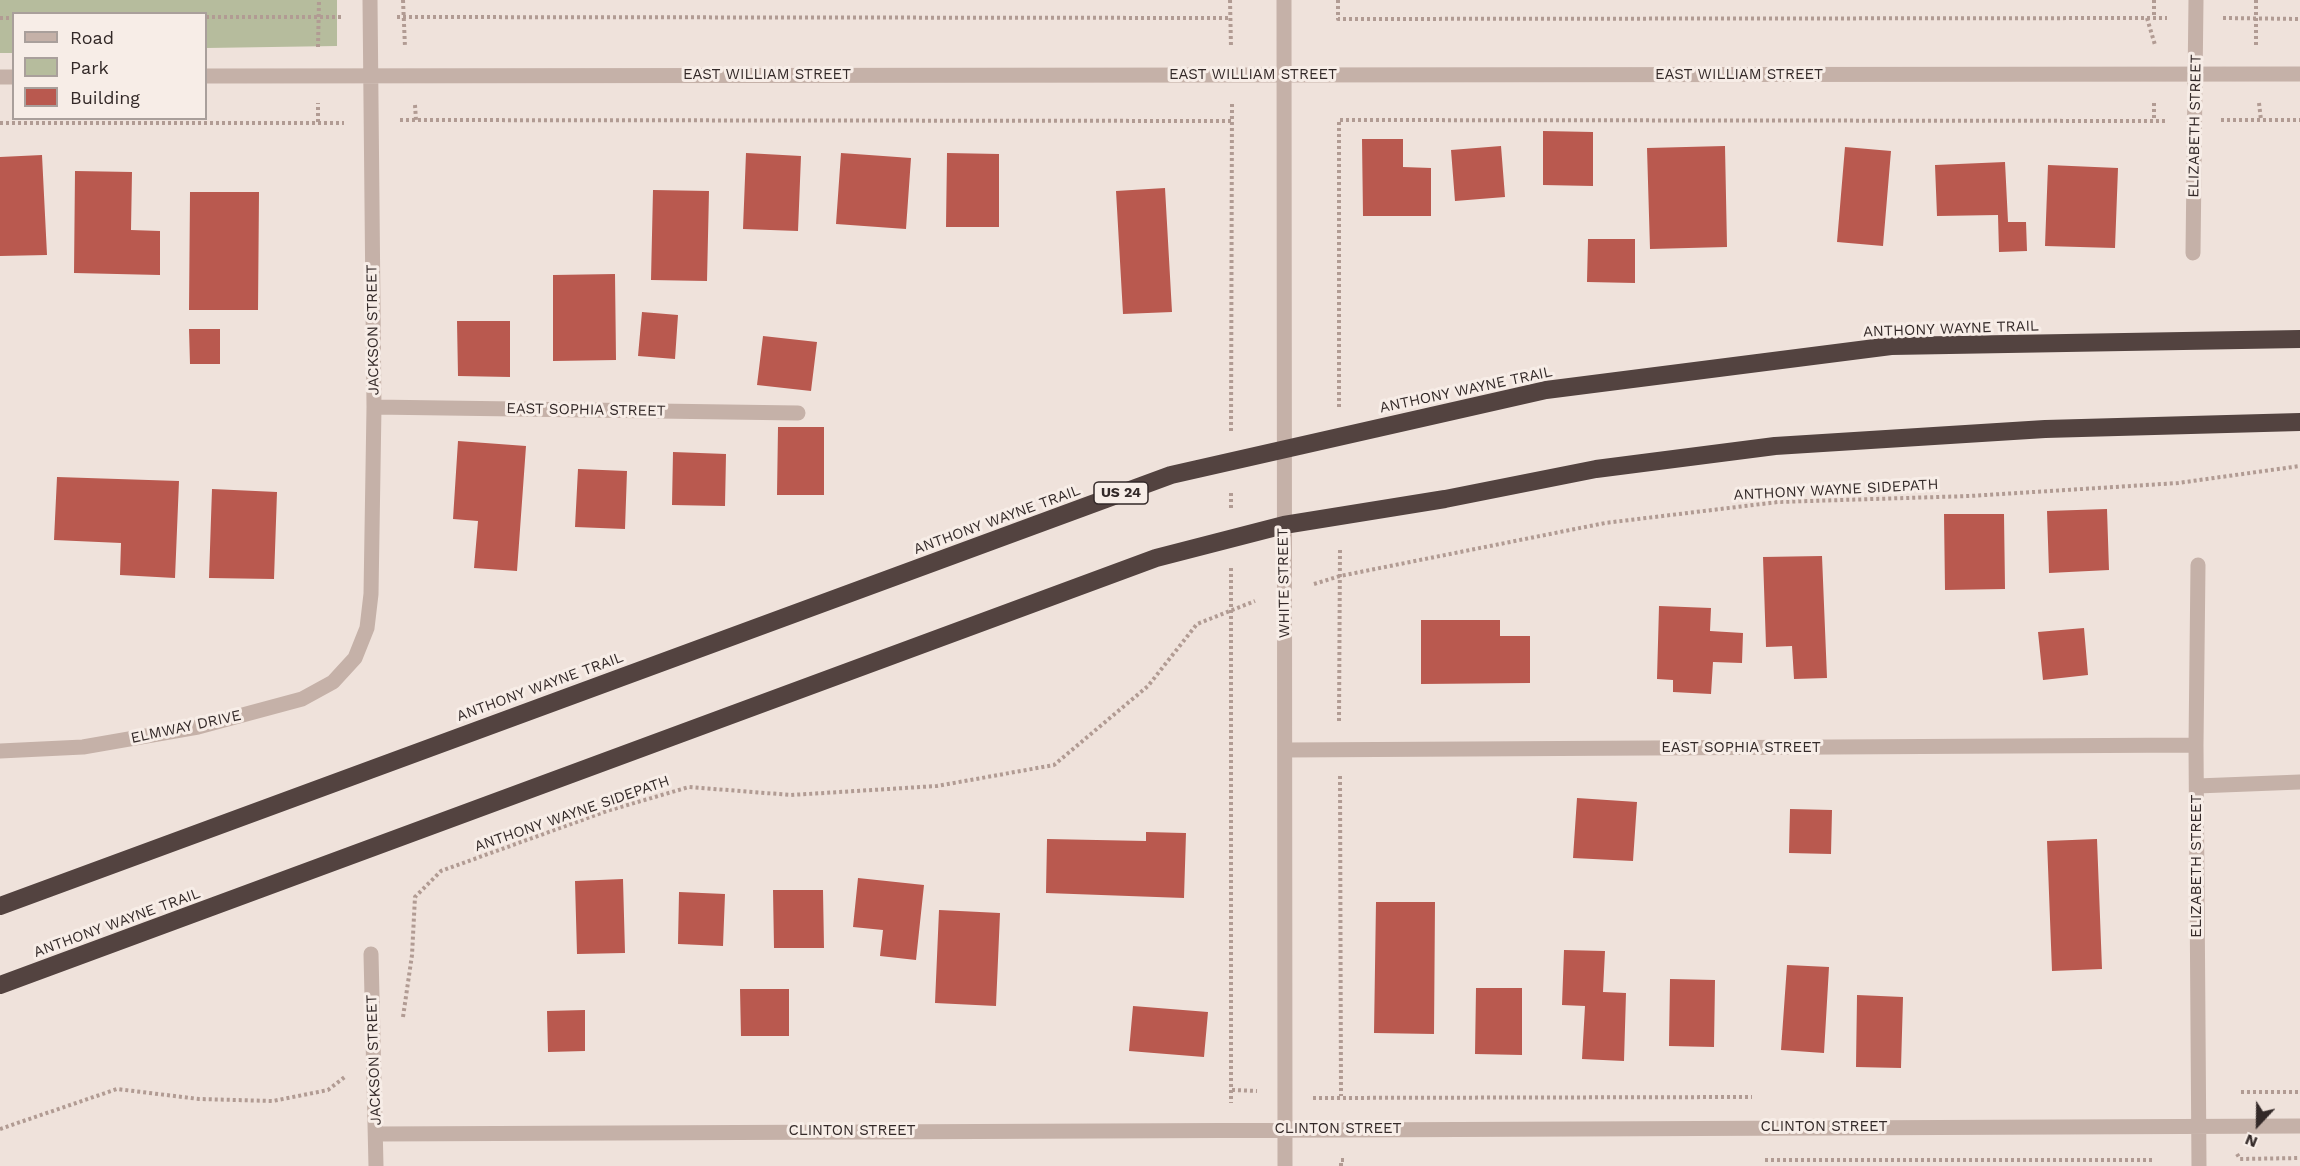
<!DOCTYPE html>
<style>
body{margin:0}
#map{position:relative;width:2300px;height:1166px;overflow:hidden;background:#efe2db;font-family:"Work Sans",sans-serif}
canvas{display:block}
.legend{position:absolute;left:12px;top:12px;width:195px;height:108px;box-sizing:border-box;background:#f7ede7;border:2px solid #a99f9b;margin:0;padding:8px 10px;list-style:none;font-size:18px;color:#332928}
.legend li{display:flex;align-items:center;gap:12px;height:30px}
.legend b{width:30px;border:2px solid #a99f9b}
.north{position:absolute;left:2228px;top:1094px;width:60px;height:60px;-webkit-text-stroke:4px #f7ede7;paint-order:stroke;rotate:202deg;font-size:16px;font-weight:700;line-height:24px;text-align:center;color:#332928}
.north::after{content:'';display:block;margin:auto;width:21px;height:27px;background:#332928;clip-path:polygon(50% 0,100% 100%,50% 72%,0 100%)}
</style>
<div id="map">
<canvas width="2300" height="1166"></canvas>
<ul class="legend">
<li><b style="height:8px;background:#c5b1a8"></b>Road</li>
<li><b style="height:16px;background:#b6bc9d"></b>Park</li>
<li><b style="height:16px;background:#b9594f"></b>Building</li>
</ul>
<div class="north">N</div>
</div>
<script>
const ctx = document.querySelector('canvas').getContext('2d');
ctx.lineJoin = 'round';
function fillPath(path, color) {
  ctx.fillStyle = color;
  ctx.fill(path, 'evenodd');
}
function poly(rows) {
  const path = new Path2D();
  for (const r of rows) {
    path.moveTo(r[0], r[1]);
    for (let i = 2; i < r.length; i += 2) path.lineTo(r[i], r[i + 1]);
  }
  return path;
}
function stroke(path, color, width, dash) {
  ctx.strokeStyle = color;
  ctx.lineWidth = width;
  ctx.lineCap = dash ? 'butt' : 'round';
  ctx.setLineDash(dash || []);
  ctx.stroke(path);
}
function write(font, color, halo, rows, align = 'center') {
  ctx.font = font + ' "Work Sans",sans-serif';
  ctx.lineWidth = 6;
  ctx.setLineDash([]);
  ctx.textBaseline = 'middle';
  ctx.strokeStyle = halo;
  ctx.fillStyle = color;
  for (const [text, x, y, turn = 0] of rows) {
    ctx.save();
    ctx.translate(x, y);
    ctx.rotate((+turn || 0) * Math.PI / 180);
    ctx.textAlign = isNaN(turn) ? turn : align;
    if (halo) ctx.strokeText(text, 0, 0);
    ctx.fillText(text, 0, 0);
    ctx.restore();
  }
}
const green = poly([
 [0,0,337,0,337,46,206,48,206,14,14,14,13,53,0,53]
]);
const building = poly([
 [1543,131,1593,132,1593,186,1543,185],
 [1362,139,1403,139,1403,167,1431,168,1431,216,1363,216],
 [1501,146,1505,197,1455,201,1451,150],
 [1725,146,1727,247,1650,249,1647,148],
 [1845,147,1891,151,1883,246,1837,242],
 [746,153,801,156,798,231,743,229],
 [841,153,911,158,906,229,836,224],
 [947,153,999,154,999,227,946,227],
 [42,155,47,255,0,256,0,157],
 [2005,162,2008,222,2026,222,2027,251,1999,252,1998,215,1937,216,1935,165],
 [2048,165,2118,168,2115,248,2045,246],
 [75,171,132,172,131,230,160,231,160,275,74,273],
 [1165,188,1172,312,1123,314,1116,191],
 [653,190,709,191,707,281,651,280],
 [190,192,259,192,258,310,189,310],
 [1588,239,1635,239,1635,283,1587,282],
 [615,274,616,360,553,361,553,275],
 [642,312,678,315,675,359,638,356],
 [457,321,510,321,510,377,458,376],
 [189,329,220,329,220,364,190,364],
 [763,336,817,342,811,391,757,385],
 [778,427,824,427,824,495,777,495],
 [458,441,526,446,517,571,474,568,478,521,453,519],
 [673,452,726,454,725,506,672,505],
 [578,469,627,471,625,529,575,527],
 [57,477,179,481,175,578,120,575,121,543,54,540],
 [212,489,277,492,274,579,209,578],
 [2107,509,2109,570,2049,573,2047,511],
 [1944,514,2004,514,2005,589,1945,590],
 [1822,556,1827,678,1794,679,1792,646,1766,647,1763,557],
 [1659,606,1711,608,1710,631,1743,633,1742,663,1713,662,1711,694,1673,692,1673,680,1657,679],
 [1421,620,1500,620,1500,636,1530,636,1530,683,1421,684],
 [2084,628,2088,675,2043,680,2038,632],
 [1577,798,1637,802,1633,861,1573,858],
 [1790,809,1832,810,1831,854,1789,853],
 [1146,832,1186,833,1184,898,1046,893,1047,839,1146,841],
 [2097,839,2102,969,2052,971,2047,841],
 [858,878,924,885,916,960,880,956,883,930,853,927],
 [623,879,625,953,577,954,575,881],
 [773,890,823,890,824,948,774,948],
 [679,892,725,894,723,946,678,944],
 [1376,902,1435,902,1434,1034,1374,1033],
 [939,910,1000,913,996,1006,935,1003],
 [1564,950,1605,951,1603,992,1626,993,1624,1061,1582,1059,1585,1006,1562,1005],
 [1787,965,1829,967,1824,1053,1781,1050],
 [1670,979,1715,980,1714,1047,1669,1046],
 [1476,988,1522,988,1522,1055,1475,1054],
 [740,989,789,989,789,1036,741,1036],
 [1857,995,1903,997,1901,1068,1856,1067],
 [1133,1006,1208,1012,1204,1057,1129,1051],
 [585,1010,585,1051,548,1052,547,1011]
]);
const path = poly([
 [403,0,405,47],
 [1230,0,1231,47],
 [1338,0,1338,19,2167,18],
 [2154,0,2154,18],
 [206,17,341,17],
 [397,17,1230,18],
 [0,18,14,18],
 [2147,18,2155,45],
 [2223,18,2300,19],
 [2256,45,2256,0],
 [318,47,319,0],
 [2154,103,2154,121],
 [2259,103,2261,120],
 [415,105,416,120],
 [400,120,1232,121],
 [2221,120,2300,120],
 [318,122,318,103],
 [0,123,344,123],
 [1339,407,1339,120,2166,121],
 [1231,431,1232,103],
 [1231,493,1231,509],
 [1231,568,1231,1103],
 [1314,584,1340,576,1605,523,1778,502,1970,496,2178,483,2300,466],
 [1339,721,1340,548],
 [1340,776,1341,1096],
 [403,1017,412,955,415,897,441,871,607,811,689,787,791,795,937,786,1054,765,1148,686,1197,624,1255,601],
 [1232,1090,1257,1091],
 [2241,1092,2300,1092],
 [1313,1098,1752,1097],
 [0,1129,117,1089,199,1099,273,1101,328,1090,346,1076],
 [2237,1154,2240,1159,2300,1158],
 [1765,1160,2155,1160],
 [1341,1166,1341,1160,1344,1160]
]);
const minor = poly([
 [1284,0,1285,1166],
 [206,76,2300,74],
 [0,77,14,77],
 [2193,253,2196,0],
 [374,407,798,413],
 [2198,565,2196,745,2199,1166],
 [1286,750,2196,745],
 [0,751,83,747,198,727,302,699,333,682,355,658,367,628,371,594,374,407,370,0],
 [2197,786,2300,782],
 [371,954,376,1166],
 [377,1134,2300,1126]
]);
const highway = poly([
 [0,906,1171,475,1546,390,1891,346,2300,339],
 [0,985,1156,558,1284,525,1445,499,1596,469,1775,446,2045,429,2300,422]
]);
const shields = [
 [1121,493,54]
];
const shieldNames = [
 ["US 24",1121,493]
];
const streetNames = [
 ["EAST WILLIAM STREET",767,75],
 ["EAST WILLIAM STREET",1253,75],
 ["EAST WILLIAM STREET",1739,75],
 ["ELIZABETH STREET",2195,126,-89],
 ["ANTHONY WAYNE TRAIL",1951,329,-2],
 ["JACKSON STREET",373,330,-91],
 ["ANTHONY WAYNE TRAIL",1466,390,-12],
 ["EAST SOPHIA STREET",586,410,1],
 ["ANTHONY WAYNE SIDEPATH",1836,490,-3],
 ["ANTHONY WAYNE TRAIL",997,520,-20],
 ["WHITE STREET",1284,583,-91],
 ["ANTHONY WAYNE TRAIL",540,687,-20],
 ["ELMWAY DRIVE",186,727,-12],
 ["EAST SOPHIA STREET",1741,748],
 ["ANTHONY WAYNE SIDEPATH",572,814,-19],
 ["ELIZABETH STREET",2197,866,-90],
 ["ANTHONY WAYNE TRAIL",117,923,-20],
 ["JACKSON STREET",374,1060,-92],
 ["CLINTON STREET",1824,1127],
 ["CLINTON STREET",1338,1129],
 ["CLINTON STREET",852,1131]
];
fillPath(green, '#b6bc9d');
fillPath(building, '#b9594f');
stroke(path, '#b19b93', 4, [3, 3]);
stroke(minor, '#c5b1a8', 15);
stroke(highway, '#534340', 18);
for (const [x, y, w] of shields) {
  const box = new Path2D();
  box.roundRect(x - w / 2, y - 11, w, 22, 4.5);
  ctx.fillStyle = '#f7ede7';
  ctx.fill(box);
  stroke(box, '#332928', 1.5);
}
write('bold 14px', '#332928', null, shieldNames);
write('15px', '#332928', '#f7ede7', streetNames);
</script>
